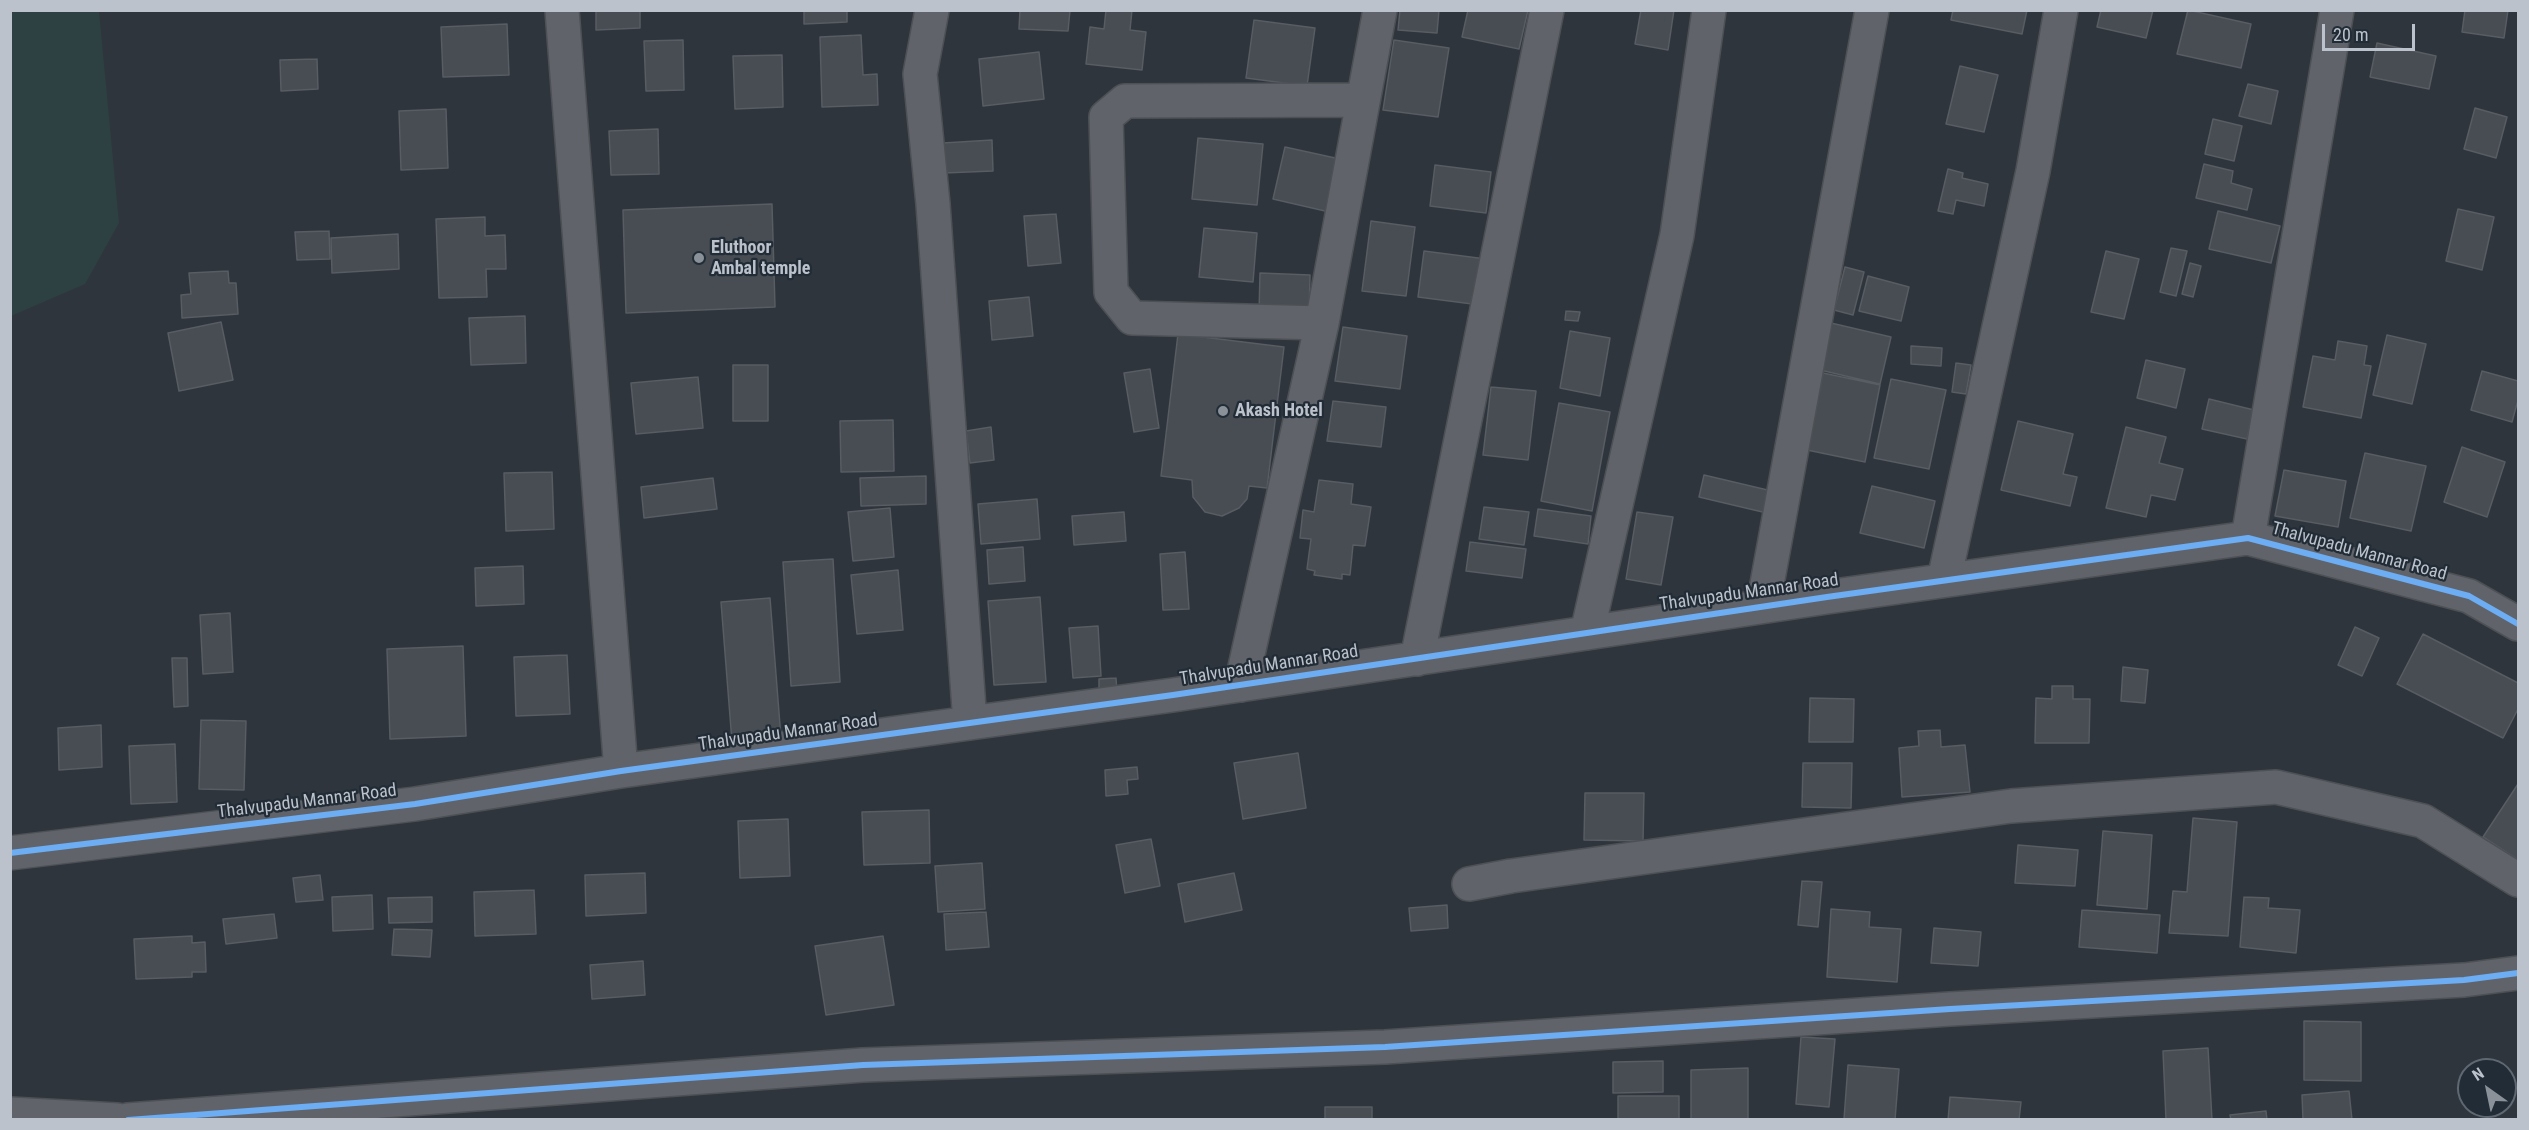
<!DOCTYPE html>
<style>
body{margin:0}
#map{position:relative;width:2529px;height:1130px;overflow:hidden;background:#2f353c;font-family:"Roboto Condensed",sans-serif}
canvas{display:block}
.frame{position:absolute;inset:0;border:12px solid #bbc2cb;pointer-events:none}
.north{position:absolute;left:2457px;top:1058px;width:60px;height:60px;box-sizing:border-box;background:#222c37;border:2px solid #5f6872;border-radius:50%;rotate:327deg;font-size:16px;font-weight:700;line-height:24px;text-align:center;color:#bbc2cb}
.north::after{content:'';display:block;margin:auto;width:21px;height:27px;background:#8a9199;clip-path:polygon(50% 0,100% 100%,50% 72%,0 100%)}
.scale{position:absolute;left:2322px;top:24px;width:93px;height:27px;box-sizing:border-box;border:3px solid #bbc2cb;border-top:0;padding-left:8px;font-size:18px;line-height:21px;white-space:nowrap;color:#bbc2cb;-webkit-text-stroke:4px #222c37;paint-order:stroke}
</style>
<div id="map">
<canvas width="2529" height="1130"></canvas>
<div class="frame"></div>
<div class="north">N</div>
<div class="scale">20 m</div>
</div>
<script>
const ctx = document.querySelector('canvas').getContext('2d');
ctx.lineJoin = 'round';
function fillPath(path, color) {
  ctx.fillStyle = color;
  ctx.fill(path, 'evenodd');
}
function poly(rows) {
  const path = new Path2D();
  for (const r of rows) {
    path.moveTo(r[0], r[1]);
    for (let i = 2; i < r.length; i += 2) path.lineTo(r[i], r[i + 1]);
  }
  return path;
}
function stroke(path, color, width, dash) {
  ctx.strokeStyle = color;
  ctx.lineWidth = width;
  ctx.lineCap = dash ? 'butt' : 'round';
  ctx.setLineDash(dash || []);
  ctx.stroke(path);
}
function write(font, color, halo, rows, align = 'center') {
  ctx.font = font + ' "Roboto Condensed",sans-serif';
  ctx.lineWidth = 4.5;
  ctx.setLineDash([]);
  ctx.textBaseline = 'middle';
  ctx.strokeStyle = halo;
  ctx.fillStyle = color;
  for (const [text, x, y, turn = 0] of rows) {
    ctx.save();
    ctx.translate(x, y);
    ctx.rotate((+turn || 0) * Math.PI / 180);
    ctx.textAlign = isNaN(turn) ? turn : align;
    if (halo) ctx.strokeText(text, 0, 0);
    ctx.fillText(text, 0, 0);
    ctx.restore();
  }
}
const green = poly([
 [11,10,99,11,119,223,85,284,11,316]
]);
const building = poly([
 [596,10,640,10,640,28,596,30,596,10],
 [804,10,847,10,847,22,804,24,804,10],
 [1020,10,1070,10,1068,31,1019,29,1020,10],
 [1106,10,1132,10,1130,30,1146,32,1142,70,1086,64,1090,27,1104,29,1106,10],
 [1400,10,1439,10,1437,33,1398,30,1400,10],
 [1468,10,1528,10,1519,49,1462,37,1468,10],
 [1641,10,1674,10,1668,50,1635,44,1641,10],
 [1953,10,2027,10,2022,34,1951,20,1953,10],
 [2101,10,2153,10,2146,38,2097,27,2101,10],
 [2188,10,2251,24,2241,68,2177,54,2188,10],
 [2465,10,2508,10,2504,38,2462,32,2465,10],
 [1254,20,1315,28,1307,86,1246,78,1254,20],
 [507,24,509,75,443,77,441,27,507,24],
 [861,35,863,75,877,74,878,105,822,107,820,37,861,35],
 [683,40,684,90,646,91,644,41,683,40],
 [1394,40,1449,48,1438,117,1383,110,1394,40],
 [2377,43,2436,56,2429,89,2370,77,2377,43],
 [1039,52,1044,99,983,106,979,59,1039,52],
 [782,55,783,107,735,109,733,56,782,55],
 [317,59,318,89,281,91,280,60,317,59],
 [1960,66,1998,75,1984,132,1946,124,1960,66],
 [2248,84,2278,91,2271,124,2239,116,2248,84],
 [2475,108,2507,117,2496,158,2464,149,2475,108],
 [446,109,448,168,401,170,399,111,446,109],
 [2213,119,2242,126,2234,161,2205,154,2213,119],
 [658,129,659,174,611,175,609,131,658,129],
 [1198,138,1263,144,1257,205,1192,199,1198,138],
 [992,140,993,171,944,173,943,143,992,140],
 [1285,147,1349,161,1338,214,1273,199,1285,147],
 [2204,164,2233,171,2231,183,2252,189,2247,210,2196,198,2204,164],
 [1435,165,1491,172,1486,213,1430,206,1435,165],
 [1948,169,1963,173,1962,178,1988,184,1984,206,1956,200,1953,214,1938,211,1948,169],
 [772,204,775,307,626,313,623,210,772,204],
 [2458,209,2494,217,2482,270,2446,261,2458,209],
 [2218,211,2280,226,2271,263,2209,249,2218,211],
 [1056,214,1061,263,1028,266,1024,216,1056,214],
 [485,217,485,236,505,235,506,269,486,269,487,297,439,298,436,219,485,217],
 [1371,221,1415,227,1406,296,1362,291,1371,221],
 [1204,228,1257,233,1253,282,1199,277,1204,228],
 [329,231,330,259,297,260,295,232,329,231],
 [398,234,399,269,332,273,331,238,398,234],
 [2171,248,2187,251,2176,296,2160,292,2171,248],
 [1424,251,1486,259,1480,305,1418,297,1424,251],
 [2106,251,2139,259,2124,319,2091,312,2106,251],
 [2190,263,2201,266,2193,297,2182,294,2190,263],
 [1845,267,1864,272,1853,315,1834,310,1845,267],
 [228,271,229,283,236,283,238,314,182,318,181,295,191,294,189,273,228,271],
 [1260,273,1310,275,1309,314,1259,313,1260,273],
 [1868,276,1909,287,1901,321,1859,311,1868,276],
 [1029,297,1033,336,992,340,989,301,1029,297],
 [1566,311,1580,312,1578,321,1565,320,1566,311],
 [525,316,526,363,471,365,469,318,525,316],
 [221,322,233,380,179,391,168,333,221,322],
 [1831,323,1891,337,1880,384,1820,370,1831,323],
 [1343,327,1407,336,1400,389,1335,381,1343,327],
 [1570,331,1610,338,1600,396,1560,388,1570,331],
 [1178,334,1284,347,1267,488,1249,486,1247,499,1239,508,1222,516,1205,512,1193,497,1192,480,1161,476,1178,334],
 [2387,335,2426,344,2412,404,2373,395,2387,335],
 [2338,341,2367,346,2364,365,2371,366,2361,418,2303,407,2313,356,2335,360,2338,341],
 [1911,346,1942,348,1941,366,1911,364,1911,346],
 [2146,360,2185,369,2176,408,2137,398,2146,360],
 [1956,363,1971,365,1966,394,1952,392,1956,363],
 [733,365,768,365,768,421,733,421,733,365],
 [1150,369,1159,428,1134,432,1124,373,1150,369],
 [2482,371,2518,381,2518,400,2512,422,2471,410,2482,371],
 [1823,373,1880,385,1865,462,1807,450,1823,373],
 [698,377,703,428,636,434,631,383,698,377],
 [1891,379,1946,390,1929,469,1874,458,1891,379],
 [1491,387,1536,391,1528,460,1483,455,1491,387],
 [2209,399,2254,410,2247,439,2202,429,2209,399],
 [1333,401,1386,407,1381,447,1327,441,1333,401],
 [1559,403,1610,412,1592,511,1541,501,1559,403],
 [893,420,894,471,841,472,840,421,893,420],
 [2018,421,2073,434,2063,474,2077,477,2070,506,2001,490,2018,421],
 [991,427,994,460,970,463,966,431,991,427],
 [2126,427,2166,437,2159,463,2183,469,2175,500,2151,495,2146,517,2106,508,2126,427],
 [2462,447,2505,462,2487,517,2444,502,2462,447],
 [2365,453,2426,466,2411,531,2350,518,2365,453],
 [2284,470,2346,481,2338,527,2275,516,2284,470],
 [552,472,554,529,506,531,504,473,552,472],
 [1704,475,1776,492,1771,514,1699,497,1704,475],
 [926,476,926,504,861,506,860,478,926,476],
 [713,478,717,509,644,518,641,487,713,478],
 [1319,480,1353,484,1351,504,1371,507,1365,546,1353,545,1350,575,1342,574,1342,579,1314,575,1315,571,1307,569,1311,539,1300,538,1303,510,1314,512,1319,480],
 [1872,486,1935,501,1924,548,1860,533,1872,486],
 [1037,499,1040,539,981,544,978,504,1037,499],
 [1484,507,1529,512,1524,545,1479,539,1484,507],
 [890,508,894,557,853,561,848,512,890,508],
 [1538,509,1591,516,1588,544,1534,536,1538,509],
 [1124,512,1126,541,1074,545,1072,516,1124,512],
 [1637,512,1673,517,1661,585,1626,579,1637,512],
 [1470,542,1526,549,1522,578,1466,571,1470,542],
 [1023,547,1025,581,989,584,987,550,1023,547],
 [1185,552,1189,609,1163,610,1160,554,1185,552],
 [833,559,840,682,791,686,783,562,833,559],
 [523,566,524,604,476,606,475,568,523,566],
 [898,570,903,630,857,634,851,575,898,570],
 [1040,597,1046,682,994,685,988,601,1040,597],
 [770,598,781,738,732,742,721,602,770,598],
 [230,613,233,672,203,674,200,615,230,613],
 [1098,626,1101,676,1073,678,1069,628,1098,626],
 [2355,627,2379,638,2362,676,2338,665,2355,627],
 [2423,634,2518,683,2518,709,2503,738,2397,684,2423,634],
 [463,646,466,736,390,739,387,649,463,646],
 [567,655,570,714,516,716,514,657,567,655],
 [172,658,187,658,188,706,174,707,172,658],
 [2123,667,2148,670,2145,703,2121,701,2123,667],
 [1116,678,1117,693,1099,695,1099,679,1116,678],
 [2052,686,2073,686,2073,699,2090,699,2089,743,2035,743,2036,698,2052,699,2052,686],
 [1810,698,1854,699,1853,742,1809,742,1810,698],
 [201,720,246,721,244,790,199,789,201,720],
 [101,725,102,767,59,770,58,728,101,725],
 [1940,730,1941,747,1965,745,1970,792,1902,797,1899,748,1919,746,1918,731,1940,730],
 [175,744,177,802,131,804,129,746,175,744],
 [1298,753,1306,808,1243,819,1234,763,1298,753],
 [1803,763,1852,763,1851,808,1802,807,1803,763],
 [1137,767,1138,779,1127,780,1128,794,1106,796,1105,770,1137,767],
 [2518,784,2518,860,2483,837,2518,784],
 [1585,793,1644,793,1643,841,1584,840,1585,793],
 [929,810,930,863,864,865,862,812,929,810],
 [2193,818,2237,822,2228,936,2169,933,2173,891,2187,892,2193,818],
 [788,819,790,876,740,878,738,821,788,819],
 [2103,831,2152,835,2147,909,2097,905,2103,831],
 [1151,839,1160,886,1125,893,1116,845,1151,839],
 [2018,845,2078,850,2075,886,2015,883,2018,845],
 [982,863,985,909,938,912,935,866,982,863],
 [645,873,646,913,586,916,585,875,645,873],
 [1234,873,1242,910,1185,922,1178,884,1234,873],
 [320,875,323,900,296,902,293,878,320,875],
 [1802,881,1822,882,1818,927,1798,925,1802,881],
 [534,890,536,934,475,936,474,892,534,890],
 [372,895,373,929,333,931,332,897,372,895],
 [432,897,432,922,389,923,388,898,432,897],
 [2244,897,2269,898,2268,908,2300,910,2296,953,2240,947,2244,897],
 [1447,905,1448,928,1411,931,1409,908,1447,905],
 [1831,909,1870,912,1869,927,1901,929,1897,982,1827,977,1831,909],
 [2082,910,2160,915,2157,953,2079,947,2082,910],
 [986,912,989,947,946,950,944,914,986,912],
 [274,914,277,938,226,944,223,919,274,914],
 [1934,928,1981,932,1978,966,1931,963,1934,928],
 [394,929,432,930,430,957,392,955,394,929],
 [192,936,192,943,205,942,206,972,192,972,192,977,136,979,134,939,192,936],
 [883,936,894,1005,826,1015,815,946,883,936],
 [643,961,645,995,592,999,590,965,643,961],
 [2304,1021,2361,1022,2361,1081,2304,1080,2304,1021],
 [1801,1037,1835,1039,1829,1107,1796,1104,1801,1037],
 [2208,1048,2212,1120,2166,1120,2163,1051,2208,1048],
 [1663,1061,1663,1092,1613,1093,1613,1062,1663,1061],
 [1848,1065,1899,1069,1895,1120,1844,1119,1848,1065],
 [1748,1068,1748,1120,1691,1120,1691,1070,1748,1068],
 [2349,1091,2352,1120,2303,1120,2302,1095,2349,1091],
 [1618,1096,1679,1096,1679,1120,1618,1120,1618,1096],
 [1950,1097,2021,1102,2019,1120,1948,1120,1950,1097],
 [1325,1107,1372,1107,1372,1120,1325,1120,1325,1107],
 [2266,1111,2267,1120,2231,1120,2230,1115,2266,1111]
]);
const minor = poly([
 [562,10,621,771],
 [932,10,920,74,933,204,970,723],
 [1322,323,1132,318,1111,292,1106,117,1125,101,1363,100],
 [2248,538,2337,10],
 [1944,580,2033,171,2061,10],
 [1763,606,1872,10],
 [1587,633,1677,235,1709,10],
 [1417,659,1547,10],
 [1241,685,1322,323,1380,10],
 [10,853,415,804,621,771,1173,695,1827,597,2248,538,2469,596,2518,624],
 [1469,884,1511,876,2011,806,2276,787,2423,821,2518,880],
 [10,1114,117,1120],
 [128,1120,863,1065,1385,1047,1950,1009,2464,980,2518,973]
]);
const cycleway = poly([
 [10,853,415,804,621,771,1173,695,1827,597,2248,538,2469,596,2518,624],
 [128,1120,863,1065,1385,1047,1950,1009,2464,980,2518,973]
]);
const markers = [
 [699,258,6,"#8a9199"],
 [1223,411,6,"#8a9199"]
];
const poiNames = [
 ["Eluthoor",711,248],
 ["Ambal temple",711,269],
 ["Akash Hotel",1235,411]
];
const streetNames = [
 ["Thalvupadu Mannar Road",2359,552,15],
 ["Thalvupadu Mannar Road",1749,593,-8],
 ["Thalvupadu Mannar Road",1269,666,-9],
 ["Thalvupadu Mannar Road",788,733,-8],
 ["Thalvupadu Mannar Road",307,802,-7]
];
fillPath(green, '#2d4142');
fillPath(building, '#474d52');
stroke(building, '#585c63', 1.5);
stroke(minor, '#4d5156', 36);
stroke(minor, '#60646a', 33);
stroke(cycleway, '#6dadf4', 6);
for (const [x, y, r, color] of markers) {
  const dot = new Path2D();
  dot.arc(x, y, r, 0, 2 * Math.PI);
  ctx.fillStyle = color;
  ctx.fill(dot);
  stroke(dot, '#222c37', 2);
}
write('bold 18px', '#bbc2cb', '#222c37', poiNames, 'left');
write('18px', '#bbc2cb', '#222c37', streetNames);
</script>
